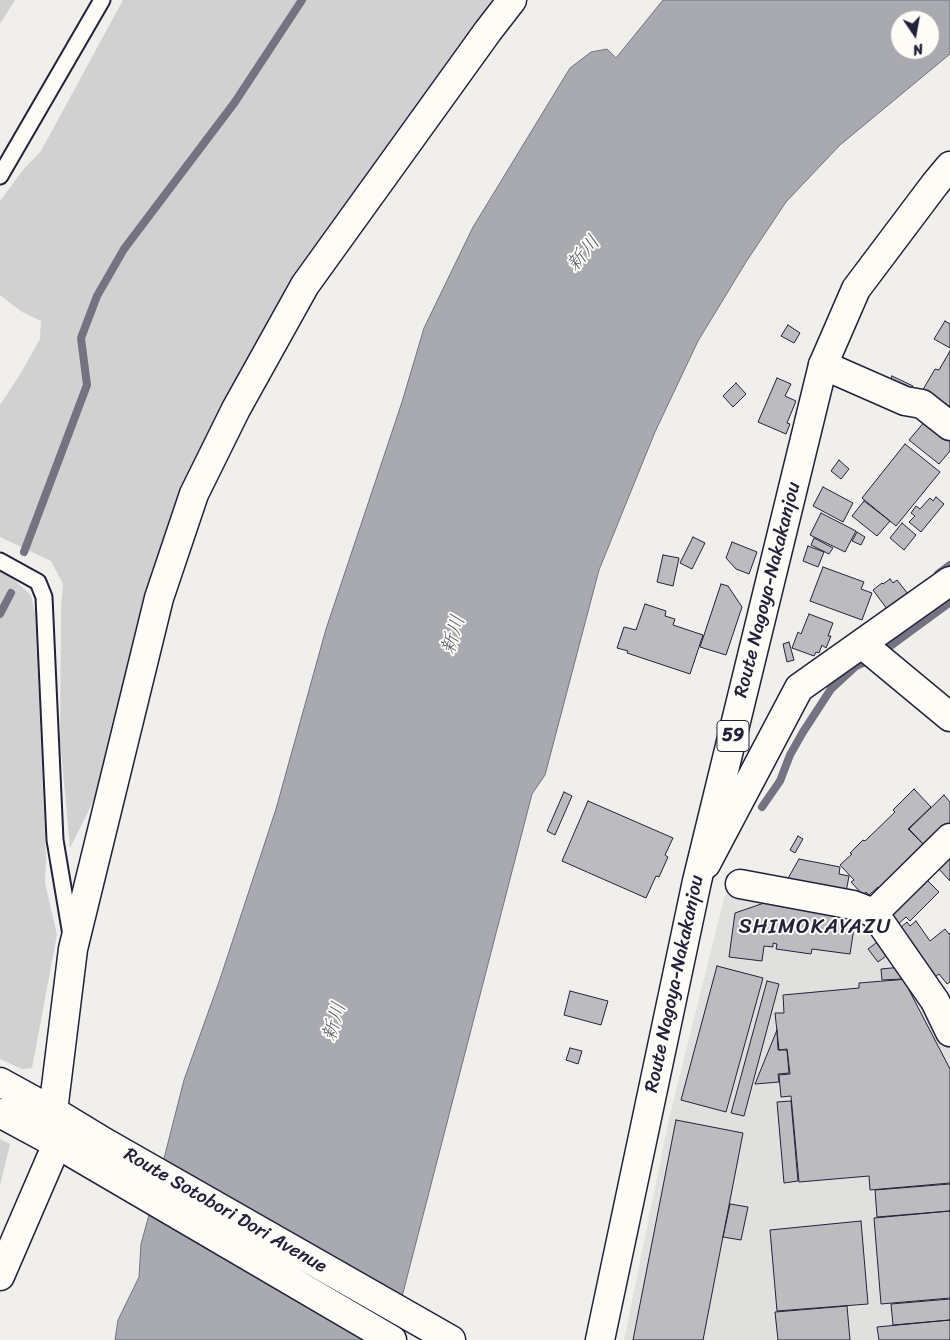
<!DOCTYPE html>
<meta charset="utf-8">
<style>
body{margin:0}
#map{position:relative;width:950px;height:1340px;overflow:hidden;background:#f0efec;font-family:Sriracha,sans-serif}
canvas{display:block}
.north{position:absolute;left:890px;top:10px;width:50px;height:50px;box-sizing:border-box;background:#fdfcf7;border:1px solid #a5a5ac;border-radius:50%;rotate:168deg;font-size:14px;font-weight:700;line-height:20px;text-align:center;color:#22223b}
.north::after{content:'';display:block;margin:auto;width:18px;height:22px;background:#22223b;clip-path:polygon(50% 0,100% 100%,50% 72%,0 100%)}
</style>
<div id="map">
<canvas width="950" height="1340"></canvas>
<div class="north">N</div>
</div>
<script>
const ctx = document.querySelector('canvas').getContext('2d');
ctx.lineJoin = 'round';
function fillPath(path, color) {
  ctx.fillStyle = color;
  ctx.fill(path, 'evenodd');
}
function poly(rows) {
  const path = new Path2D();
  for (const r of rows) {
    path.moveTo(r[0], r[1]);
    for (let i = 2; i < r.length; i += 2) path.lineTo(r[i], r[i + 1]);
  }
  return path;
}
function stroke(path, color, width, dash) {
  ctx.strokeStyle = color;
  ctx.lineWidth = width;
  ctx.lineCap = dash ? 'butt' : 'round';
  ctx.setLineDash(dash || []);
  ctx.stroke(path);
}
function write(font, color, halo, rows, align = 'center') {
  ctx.font = font + ' Sriracha,"Klee One",sans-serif';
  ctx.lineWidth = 4;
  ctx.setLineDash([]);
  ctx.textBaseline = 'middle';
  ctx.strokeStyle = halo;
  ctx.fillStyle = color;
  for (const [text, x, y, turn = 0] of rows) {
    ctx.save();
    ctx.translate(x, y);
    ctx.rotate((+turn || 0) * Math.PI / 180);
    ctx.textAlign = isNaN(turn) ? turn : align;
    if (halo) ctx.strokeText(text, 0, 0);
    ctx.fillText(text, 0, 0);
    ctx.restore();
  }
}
const built = poly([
 [745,891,747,900,753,901,763,897,857,912,950,1042,950,1340,624,1340,669,1119,725,895]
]);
const green = poly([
 [0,0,15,0,0,24],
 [123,0,494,0,465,38,291,278,227,398,185,491,147,589,103,782,70,848,60,739,61,607,63,584,51,561,0,537,0,405,19,376,40,339,41,321,22,312,0,295,0,201,22,171,41,151],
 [0,569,5,572,31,595,35,612,46,859,45,883,57,935,32,1068,22,1069,0,1059],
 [0,1139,10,1144,0,1186]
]);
const water = poly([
 [663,0,950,0,950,54,840,145,786,202,746,262,698,341,655,432,599,570,545,775,532,794,397,1316,393,1340,115,1340,118,1320,139,1277,141,1244,157,1186,184,1080,219,982,276,809,326,629,402,402,424,328,473,227,570,68,591,52,607,49,616,58,663,0],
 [900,20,930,20,930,50,900,50,900,20]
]);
const stream = poly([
 [24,552,87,385,81,338,97,296,124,249,235,102,302,0],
 [938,574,950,565],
 [0,614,11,593],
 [889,647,949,603,947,599],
 [762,807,780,781,790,755,803,732,831,689,856,666,865,662]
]);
const building = poly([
 [945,321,950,324,950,348,934,339,945,321],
 [788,325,800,333,794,343,781,336,788,325],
 [950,351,950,409,921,393,935,369,939,370,950,351],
 [892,376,913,386,909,397,888,387,892,376],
 [777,378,791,384,785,396,796,401,787,423,790,424,786,434,758,422,777,378],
 [736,383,746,394,733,407,723,396,736,383],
 [926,420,950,439,950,451,939,464,909,440,926,420],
 [905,444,940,472,896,526,862,498,905,444],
 [839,460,849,469,841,479,831,471,839,460],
 [823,487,853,503,843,522,813,506,823,487],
 [936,497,944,504,921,532,909,522,915,516,911,513,916,506,920,509,930,498,933,501,936,497],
 [864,501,890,521,877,536,852,516,864,501],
 [821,513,856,531,845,552,810,535,821,513],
 [902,523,916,535,904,550,890,538,902,523],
 [857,532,865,537,861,545,852,541,857,532],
 [693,537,705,543,692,569,680,563,693,537],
 [814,538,833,548,829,554,811,545,814,538],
 [732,542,757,552,749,574,736,569,726,558,732,542],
 [808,546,824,552,818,567,803,561,808,546],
 [663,555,679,558,673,586,657,582,663,555],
 [823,567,864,582,861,589,872,593,862,620,810,601,823,567],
 [890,579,893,583,897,580,908,594,887,609,873,590,882,583,883,584,890,579],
 [721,584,728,586,742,607,726,655,700,647,721,584],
 [645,604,666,611,665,616,675,619,673,625,703,635,690,674,627,653,628,651,617,648,624,627,636,630,645,604],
 [809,614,833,623,828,636,831,636,826,648,822,645,819,653,816,652,814,656,792,648,798,632,801,634,809,614],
 [789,642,794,660,787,662,783,644,789,642],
 [914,789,931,807,908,829,929,850,885,894,878,887,869,895,866,892,863,895,851,882,854,880,840,865,852,854,850,853,863,840,865,841,895,812,893,810,914,789],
 [564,792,572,796,555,835,547,831,564,792],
 [944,795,950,802,950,823,926,847,909,829,944,795],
 [588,801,673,838,665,855,668,857,659,877,656,876,646,898,562,861,588,801],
 [798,836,803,839,795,853,790,850,798,836],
 [950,855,950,881,937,867,950,855],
 [799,859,840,867,839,874,849,876,846,892,787,880,799,859],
 [923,876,939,892,910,921,906,917,896,926,884,915,923,876],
 [767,902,856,915,850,954,812,949,811,954,776,949,777,944,773,943,773,947,764,946,762,961,729,957,735,913,767,902],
 [916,921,930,941,945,929,949,934,950,933,950,982,947,984,939,974,931,980,894,933,907,922,910,926,916,921],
 [880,940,890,953,878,962,868,949,880,940],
 [717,966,763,978,726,1112,681,1100,717,966],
 [902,967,902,979,882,980,881,969,902,967],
 [908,979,909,990,950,1069,950,1183,870,1190,869,1176,799,1182,791,1096,781,1097,779,1075,790,1074,787,1049,779,1050,775,1013,784,1013,783,995,859,988,859,983,908,979],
 [767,981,779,984,744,1116,731,1113,767,981],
 [570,991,608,1001,601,1025,564,1015,570,991],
 [777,1030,778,1050,787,1050,789,1073,778,1074,779,1082,755,1084,777,1030],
 [570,1048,582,1051,578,1064,566,1060,570,1048],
 [791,1101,798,1181,784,1183,777,1102,791,1101],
 [676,1120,743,1133,703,1340,633,1340,676,1120],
 [950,1184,950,1211,877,1217,875,1190,950,1184],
 [730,1204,748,1207,741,1240,723,1237,730,1204],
 [950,1211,950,1298,881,1304,874,1218,950,1211],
 [861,1221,868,1304,777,1311,770,1230,861,1221],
 [950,1299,950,1320,893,1325,891,1304,950,1299],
 [847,1306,850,1340,778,1340,775,1312,847,1306],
 [950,1320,950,1340,879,1340,877,1327,950,1320]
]);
const service = poly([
 [0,176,102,0],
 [0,561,38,582,44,597,55,840,71,935]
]);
const minor = poly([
 [823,365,905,401,922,404,950,426],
 [862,644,950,717],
 [706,864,799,688,950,581],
 [740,884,853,905,874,913,935,1001,950,1032],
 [874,913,950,838],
 [53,1111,73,949,159,598,194,494,236,409,305,285,488,31,512,0]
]);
const tertiary = poly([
 [0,1276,57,1144,54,1120]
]);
const secondary = poly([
 [0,1082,53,1111,104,1142,451,1340],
 [0,1113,57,1144,392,1340]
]);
const primary = poly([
 [600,1340,697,881,823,365,856,289,935,184,950,166]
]);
const shields = [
 [733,736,32]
];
const shieldNames = [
 ["59",733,736]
];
const streetNames = [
 ["Route Nagoya-Nakakanjou",768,590,-76],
 ["Route Nagoya-Nakakanjou",675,984,-78],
 ["Route Sotobori Dori Avenue",225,1211,30]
];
const waterNames = [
 ["新川",584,254,-50],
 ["新川",454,635,-73],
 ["新川",335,1022,-73]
];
const quarterNames = [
 ["SHIMOKAYAZU",815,928]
];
fillPath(built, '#e0e0df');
fillPath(green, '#d2d1d1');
fillPath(water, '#a9a9b0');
stroke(water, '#737381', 1);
stroke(stream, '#737381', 8);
fillPath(building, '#bcbcc0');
stroke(building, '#22223b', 1);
stroke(service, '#22223b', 19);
stroke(minor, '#22223b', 31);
stroke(tertiary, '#22223b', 31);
stroke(secondary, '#22223b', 31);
stroke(primary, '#22223b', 31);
stroke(service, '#fdfcf7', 15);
stroke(minor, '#fdfcf7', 28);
stroke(tertiary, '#fdfcf7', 28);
stroke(secondary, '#fdfcf7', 28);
stroke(primary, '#fdfcf7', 28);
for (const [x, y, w] of shields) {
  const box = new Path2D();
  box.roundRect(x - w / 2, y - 15.5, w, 31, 4);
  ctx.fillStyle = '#fdfcf7';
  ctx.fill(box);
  stroke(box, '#22223b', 1);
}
write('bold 18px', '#22223b', null, shieldNames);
write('19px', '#22223b', '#fdfcf7', streetNames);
write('italic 20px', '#58586a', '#fdfcf7', waterNames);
ctx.letterSpacing = '1px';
write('21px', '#22223b', '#fdfcf7', quarterNames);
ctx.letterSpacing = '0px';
</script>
